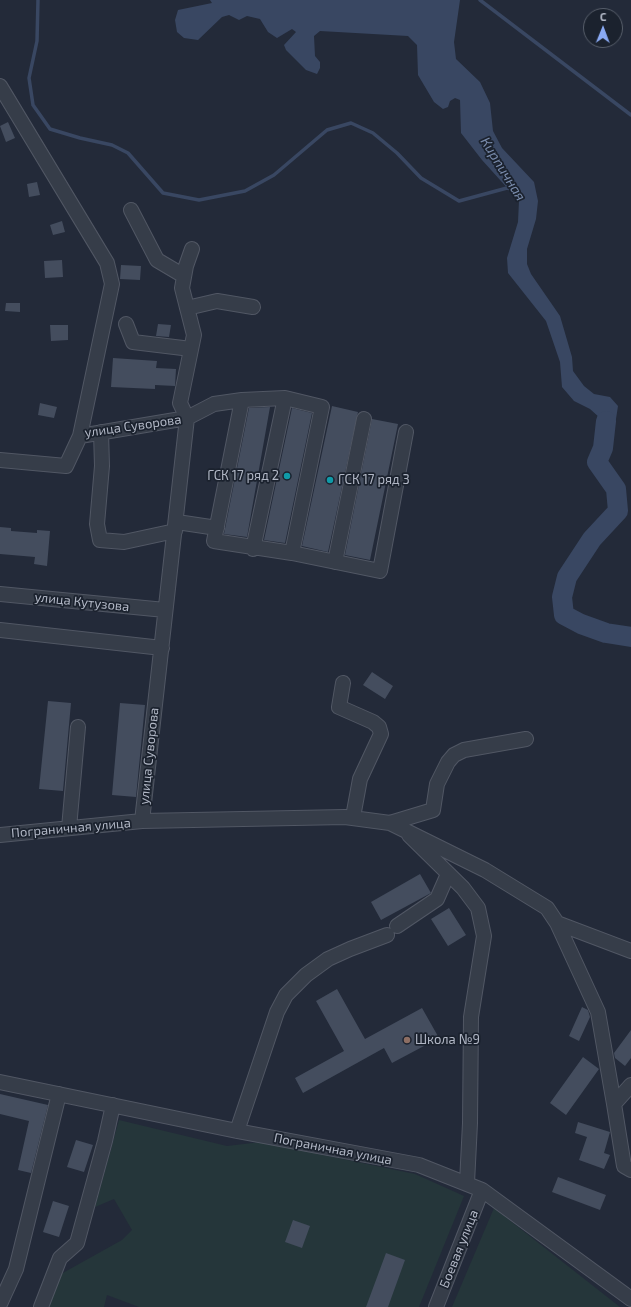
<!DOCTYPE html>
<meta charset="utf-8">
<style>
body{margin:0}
#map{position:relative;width:631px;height:1307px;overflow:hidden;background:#232a39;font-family:"Exo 2",sans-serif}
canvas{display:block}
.north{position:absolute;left:583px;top:8px;width:40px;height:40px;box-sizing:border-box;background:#1b222e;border:1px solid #575e6a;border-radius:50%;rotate:1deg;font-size:11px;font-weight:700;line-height:16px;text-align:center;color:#b1b7c5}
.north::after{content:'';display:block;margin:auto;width:14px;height:18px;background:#89a9f3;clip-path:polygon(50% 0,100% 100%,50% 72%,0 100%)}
</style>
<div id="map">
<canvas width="631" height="1307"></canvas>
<div class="north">С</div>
</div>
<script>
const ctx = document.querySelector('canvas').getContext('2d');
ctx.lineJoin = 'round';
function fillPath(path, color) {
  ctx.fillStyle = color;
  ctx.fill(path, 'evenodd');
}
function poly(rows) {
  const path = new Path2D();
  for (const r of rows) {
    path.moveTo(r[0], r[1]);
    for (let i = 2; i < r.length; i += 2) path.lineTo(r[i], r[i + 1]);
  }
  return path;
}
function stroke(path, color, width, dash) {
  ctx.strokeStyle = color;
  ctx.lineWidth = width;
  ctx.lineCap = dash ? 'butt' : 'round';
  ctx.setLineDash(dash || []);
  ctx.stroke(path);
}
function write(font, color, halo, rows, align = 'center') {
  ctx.font = font + ' "Exo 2",sans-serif';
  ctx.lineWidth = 3.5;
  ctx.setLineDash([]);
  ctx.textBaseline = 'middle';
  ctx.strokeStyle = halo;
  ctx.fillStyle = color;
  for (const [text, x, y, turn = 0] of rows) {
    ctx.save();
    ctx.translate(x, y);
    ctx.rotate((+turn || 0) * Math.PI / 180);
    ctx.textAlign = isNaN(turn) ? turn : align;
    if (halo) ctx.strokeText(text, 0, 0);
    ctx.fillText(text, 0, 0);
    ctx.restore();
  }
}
const green = poly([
 [119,1120,227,1146,261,1142,415,1174,464,1196,419,1307,139,1307,107,1295,104,1307,47,1307,61,1274,122,1240,132,1230,114,1199,95,1207],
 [494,1208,620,1307,452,1307]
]);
const water = poly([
 [210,0,460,0,454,42,456,59,480,82,490,103,493,131,502,148,534,182,538,201,536,219,527,249,527,264,531,274,560,316,572,357,573,371,584,386,594,394,610,397,618,406,614,432,603,448,600,436,600,418,590,409,574,401,562,387,560,362,546,321,508,273,507,258,518,222,519,201,482,160,461,133,460,100,455,98,450,101,448,107,443,109,434,102,418,75,417,45,408,36,320,31,314,36,315,56,320,62,320,68,317,74,306,70,286,50,284,45,296,32,292,29,277,38,268,32,260,19,247,16,239,20,229,15,222,17,198,40,184,38,177,32,175,20,178,10,212,3]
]);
const stream = poly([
 [38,0,37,41,29,78,33,105,50,129,80,138,112,145,128,153,163,193,199,200,245,191,274,175,327,130,351,123,373,133,397,153,421,178,459,201,507,188,511,189],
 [480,0,631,115]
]);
const river = poly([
 [606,421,603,448,597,462,616,489,618,511,592,539,567,577,562,597,564,615,581,624,606,633,631,637]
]);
const building = poly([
 [8,122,15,138,6,142,0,126],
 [37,182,40,195,29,197,27,184],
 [62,221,65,232,53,235,50,225],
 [62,260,63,277,45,278,44,261],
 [121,265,141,266,140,280,120,279],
 [6,303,20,303,20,312,5,311],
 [158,324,171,325,169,337,156,336],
 [50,325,68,325,68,340,51,341],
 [113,358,157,361,156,368,176,369,175,386,155,385,155,389,111,387],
 [40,403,57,407,54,418,38,415],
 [332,406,358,412,328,552,302,546],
 [270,407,247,537,224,534,249,408],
 [292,408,312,413,285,543,264,540],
 [372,419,398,424,370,560,345,555],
 [0,527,11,528,11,531,37,533,37,530,50,531,47,566,34,564,35,557,0,554],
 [372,672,393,686,385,699,363,685],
 [48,701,71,703,63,791,39,789],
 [120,703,145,705,136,797,112,795],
 [420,874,431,893,381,920,371,902],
 [449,908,466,935,448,946,431,919],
 [337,989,365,1039,422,1008,439,1038,392,1063,384,1048,303,1093,295,1078,344,1051,316,1001],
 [582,1007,588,1010,590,1017,579,1041,569,1036],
 [631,1030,631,1058,625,1066,615,1058,614,1053],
 [583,1057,599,1069,566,1115,550,1103],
 [0,1094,48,1105,31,1173,18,1170,29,1121,0,1114],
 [578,1122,610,1132,604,1153,610,1155,604,1169,579,1160,587,1137,575,1133],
 [76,1140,93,1145,84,1172,67,1167],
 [558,1177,606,1195,600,1210,552,1192],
 [53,1201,69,1206,59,1237,43,1232],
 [293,1220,310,1226,302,1248,285,1242],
 [386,1253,405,1260,388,1307,366,1307]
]);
const minor = poly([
 [0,86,107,263,112,284,80,436,187,418,142,821],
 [131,210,157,260,184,276],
 [192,249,186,266,182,288,194,335,180,403,187,418,214,404,242,400,285,398,322,407,292,553],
 [187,308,217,301,253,307],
 [126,324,133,342,191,349],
 [242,400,214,541,292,553,380,571,406,432],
 [101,432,102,466,97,524,100,540,124,542,175,531],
 [0,460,66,466,80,436],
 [177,522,217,528],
 [253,549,285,398],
 [335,562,364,419],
 [0,594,165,610],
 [0,630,162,648],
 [343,683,339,707,373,722,379,727,381,734,360,779,353,817],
 [390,823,433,810,437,784,448,762,454,755,464,750,526,739],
 [69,828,78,727],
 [0,835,142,821,345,817,390,823,485,870,547,908,557,923,631,951],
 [409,835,463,888,478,908,484,936,471,1017,470,1123,467,1183],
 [557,923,598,1012,614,1104],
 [397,926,437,899,448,874],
 [0,1082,237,1131,419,1165,482,1190,631,1299],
 [631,1085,614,1104,624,1166,631,1170],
 [237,1131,277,1012,286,995,306,975,328,959,350,949,387,935],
 [0,1304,16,1269,59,1094],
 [41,1307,60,1258,77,1243,105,1141,113,1105],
 [436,1307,482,1190]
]);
const markers = [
 [287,476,4,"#0f9aa8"],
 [330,480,4,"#0f9aa8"],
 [407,1040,4,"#8d6e63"]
];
const streetNames = [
 ["улица Суворова",133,426,-8],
 ["улица Кутузова",82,602,6],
 ["улица Суворова",149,756,-84],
 ["Пограничная улица",71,828,-5],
 ["Пограничная улица",333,1149,11],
 ["Боевая улица",459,1249,-68]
];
const poiNames = [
 ["ГСК 17 ряд 2",279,476,"right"],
 ["ГСК 17 ряд 3",338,480],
 ["Школа №9",415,1040]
];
const waterNames = [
 ["Кирпичная",503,169,58]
];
fillPath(green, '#25363a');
fillPath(water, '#394762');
stroke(stream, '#394762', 3.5);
stroke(river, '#394762', 20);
fillPath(building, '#444d5e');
stroke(minor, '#515764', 16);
stroke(minor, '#363d49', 14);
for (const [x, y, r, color] of markers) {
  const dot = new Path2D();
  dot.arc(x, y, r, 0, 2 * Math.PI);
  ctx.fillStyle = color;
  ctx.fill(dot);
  stroke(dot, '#1b222e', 1.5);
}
write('13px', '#b1b7c5', '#1b222e', streetNames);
write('13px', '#b1b7c5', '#1b222e', poiNames, 'left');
write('italic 14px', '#7a8cac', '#1b222e', waterNames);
</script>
